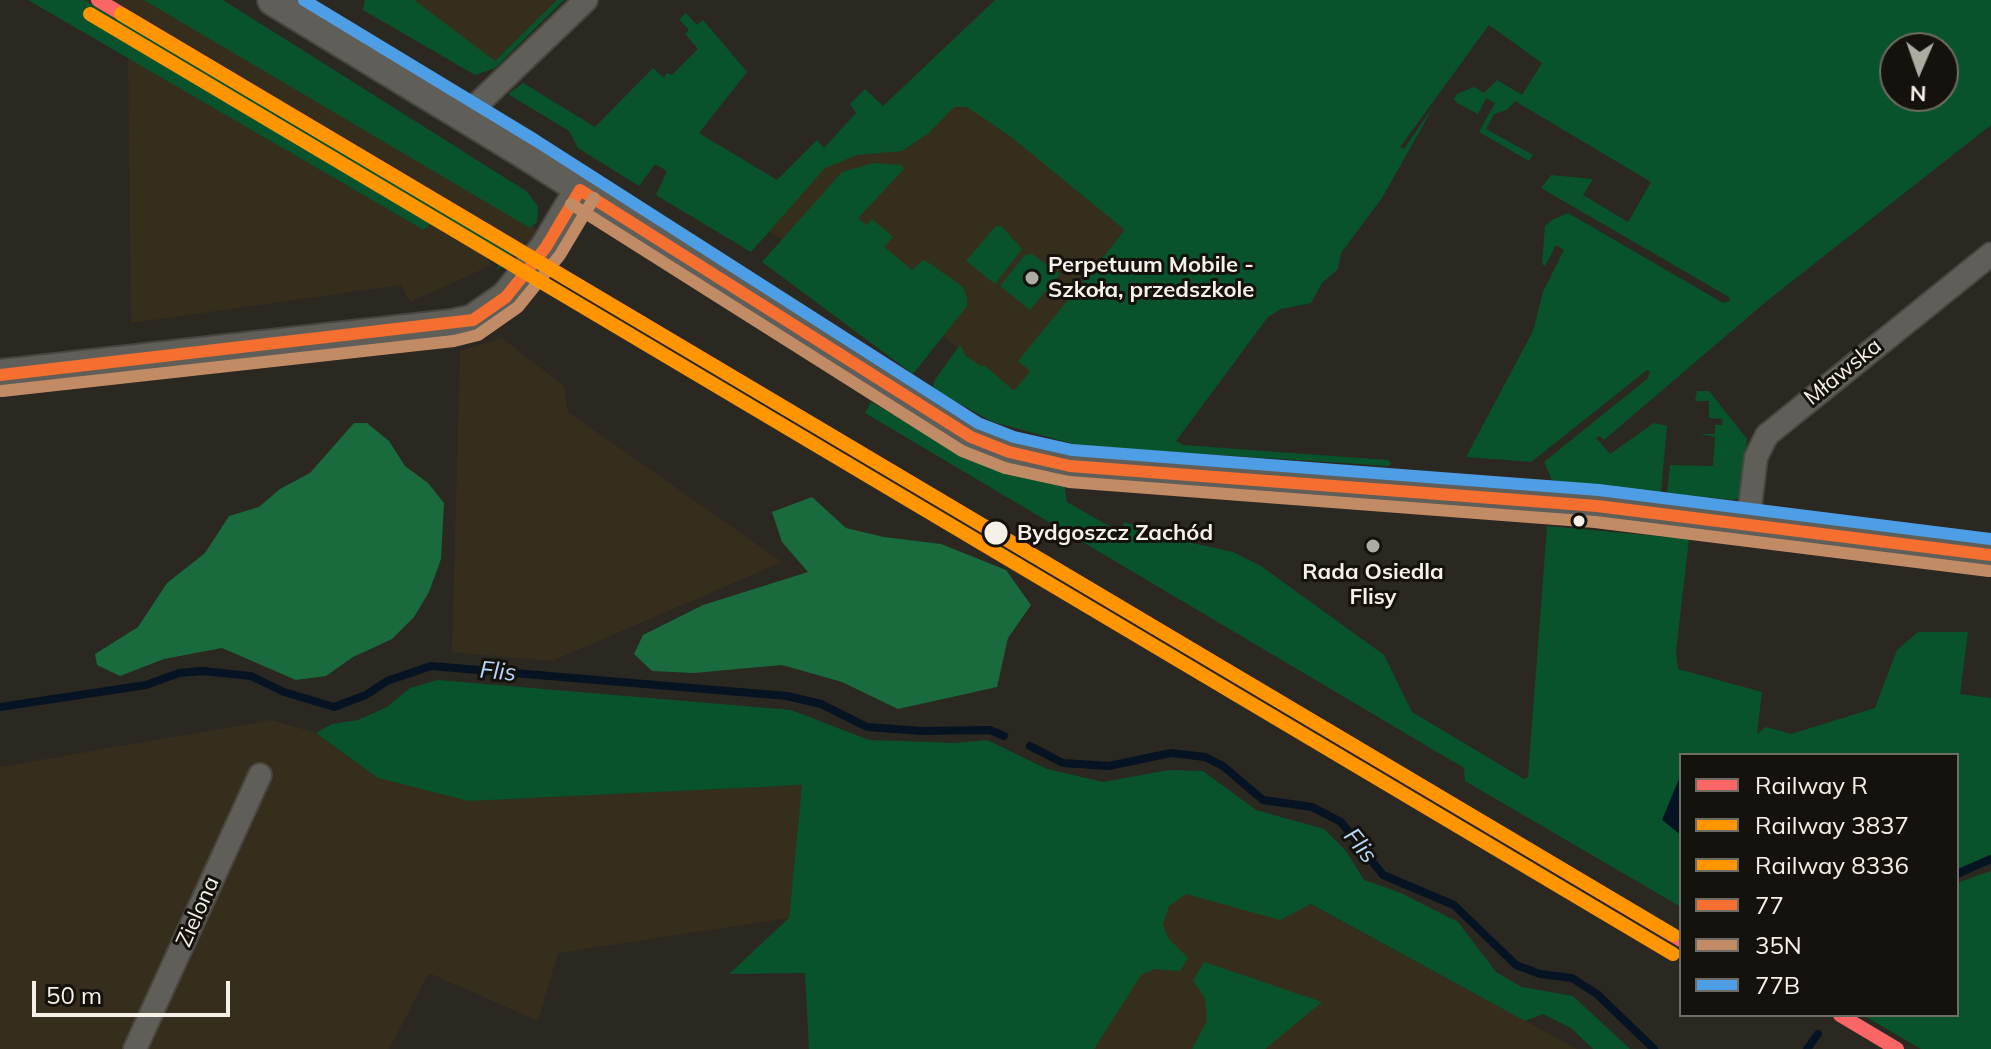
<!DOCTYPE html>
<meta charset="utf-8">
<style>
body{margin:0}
#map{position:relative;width:1991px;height:1049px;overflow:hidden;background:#2b2821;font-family:Mulish,sans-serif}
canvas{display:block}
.legend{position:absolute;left:1679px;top:753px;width:280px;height:264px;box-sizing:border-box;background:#15120d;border:2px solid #6f6b65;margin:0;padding:10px 14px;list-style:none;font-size:24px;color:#f5f1e9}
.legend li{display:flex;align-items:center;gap:16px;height:40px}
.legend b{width:40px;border:2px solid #6f6b65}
.north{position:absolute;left:1879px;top:32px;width:80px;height:80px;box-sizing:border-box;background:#15120d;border:2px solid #6f6b65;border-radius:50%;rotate:182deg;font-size:22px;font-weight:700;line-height:32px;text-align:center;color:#f5f1e9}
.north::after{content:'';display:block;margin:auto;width:28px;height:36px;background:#aeaba3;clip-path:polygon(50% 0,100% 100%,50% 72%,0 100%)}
.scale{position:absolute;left:32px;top:981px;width:198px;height:36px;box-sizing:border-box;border:4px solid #f5f1e9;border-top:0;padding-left:10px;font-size:24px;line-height:28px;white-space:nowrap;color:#f5f1e9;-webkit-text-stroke:6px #15120d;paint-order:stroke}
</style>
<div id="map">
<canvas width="1991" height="1049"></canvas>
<ul class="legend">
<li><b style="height:10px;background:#fa6666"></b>Railway R</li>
<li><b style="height:10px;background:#ff9500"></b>Railway 3837</li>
<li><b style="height:10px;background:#ff9500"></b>Railway 8336</li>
<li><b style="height:10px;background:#f46f30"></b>77</li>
<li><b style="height:10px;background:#c18c65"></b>35N</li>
<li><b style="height:10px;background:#4d9ee5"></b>77B</li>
</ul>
<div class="north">N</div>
<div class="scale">50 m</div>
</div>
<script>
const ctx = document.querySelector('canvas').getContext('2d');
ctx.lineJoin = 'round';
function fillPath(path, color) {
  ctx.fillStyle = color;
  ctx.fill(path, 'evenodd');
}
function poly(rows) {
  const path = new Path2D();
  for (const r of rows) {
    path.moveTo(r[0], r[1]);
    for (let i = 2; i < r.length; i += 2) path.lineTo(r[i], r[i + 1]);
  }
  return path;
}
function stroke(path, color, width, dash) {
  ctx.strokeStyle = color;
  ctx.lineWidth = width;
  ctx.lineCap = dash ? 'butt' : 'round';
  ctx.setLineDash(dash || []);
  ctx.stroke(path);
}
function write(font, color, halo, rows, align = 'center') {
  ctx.font = font + ' Mulish,sans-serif';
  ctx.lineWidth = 6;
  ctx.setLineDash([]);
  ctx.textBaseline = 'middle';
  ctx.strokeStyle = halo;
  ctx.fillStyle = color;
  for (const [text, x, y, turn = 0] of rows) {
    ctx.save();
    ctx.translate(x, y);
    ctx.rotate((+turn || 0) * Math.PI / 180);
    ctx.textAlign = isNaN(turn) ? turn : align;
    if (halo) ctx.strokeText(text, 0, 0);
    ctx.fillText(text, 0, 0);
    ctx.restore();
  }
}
const built = poly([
 [37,0,164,0,551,238,524,274],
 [382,0,560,0,492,66],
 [946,46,1262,315,1058,436,944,336,767,230,826,165],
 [128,56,424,230,431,224,486,257,492,265,410,302,401,285,131,323],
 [502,338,564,386,568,412,782,562,552,661,452,652,460,351],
 [271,720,316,733,378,778,468,801,802,785,789,918,558,953,538,1021,429,973,389,1049,0,1049,0,767],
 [1179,833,1577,1049,1052,1049]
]);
const green = poly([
 [28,0,84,0,513,254,510,260,496,270,502,259,432,223,424,230],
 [144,0,223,0,526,191,538,206,537,222,530,228],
 [365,0,414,0,495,61,557,0,564,0,495,68,475,75,363,10],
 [995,0,1991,0,1991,125,1768,300,1604,440,1600,436,1596,438,1610,454,1654,423,1667,426,1661,492,1667,493,1670,465,1713,466,1715,437,1700,434,1715,434,1715,425,1722,425,1723,419,1709,418,1709,401,1695,401,1697,391,1709,391,1747,439,1741,497,1733,500,1558,482,1552,480,1544,462,1647,379,1650,372,1647,370,1531,462,1466,457,1533,331,1543,292,1564,250,1556,245,1545,266,1542,264,1545,226,1552,220,1568,213,1723,303,1730,301,1729,297,1541,188,1551,175,1593,179,1583,195,1628,222,1651,182,1515,101,1507,110,1494,114,1486,129,1533,155,1529,161,1479,132,1495,103,1486,98,1478,114,1457,103,1454,99,1457,94,1474,87,1484,93,1497,80,1522,95,1542,63,1489,25,1400,147,1404,149,1435,104,1382,198,1341,253,1338,269,1322,283,1311,303,1281,309,1268,317,1176,441,1183,445,1387,460,1391,462,1389,466,1081,446,993,422,933,389,934,381,960,345,966,356,982,367,984,365,1014,391,1030,371,1018,361,1125,230,1010,136,967,107,954,107,929,133,902,151,857,155,825,168,751,252,656,195,667,171,655,164,639,186,578,148,569,131,508,94,523,83,595,127,653,68,664,78,667,73,672,75,698,49,685,34,689,30,679,19,686,13,697,25,703,20,747,72,699,133,777,180,817,140,824,148,856,113,850,104,865,89,883,106],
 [1895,48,1943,48,1943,96,1895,96],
 [874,163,901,165,904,169,858,218,867,225,872,219,893,237,884,247,912,270,923,260,929,263,963,287,967,298,967,306,913,374,762,262,842,172],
 [996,226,1001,226,1022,249,995,284,966,261],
 [1032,254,1060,274,1030,310,1000,286,1025,255],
 [871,402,972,459,1015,473,1064,482,1067,502,1121,533,1124,522,1157,532,1156,535,1233,552,1261,566,1384,655,1412,712,1524,779,1528,777,1547,526,1689,539,1676,651,1678,669,1762,692,1757,734,1766,727,1791,734,1875,708,1897,650,1918,632,1968,632,1960,694,1991,698,1991,855,1957,869,1957,755,1681,755,1681,907,1465,781,1464,768,865,413],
 [438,680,791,710,869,740,955,743,987,740,1047,769,1103,782,1169,770,1203,771,1256,810,1324,829,1346,851,1364,880,1401,893,1458,922,1496,972,1522,987,1573,996,1630,1049,1593,1049,1571,1028,1543,1014,1525,1021,1311,904,1280,920,1186,894,1169,906,1163,924,1168,938,1188,958,1180,971,1155,969,1141,975,1094,1049,809,1049,805,973,729,974,789,918,802,785,468,801,378,778,316,733,332,724,358,720,387,707,410,688],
 [1991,871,1991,1049,1921,1049,1863,1015,1957,1015,1957,883],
 [1204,962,1322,1002,1265,1049,1192,1049,1207,1021,1205,998,1193,981]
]);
const forest = poly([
 [354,423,367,423,389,441,405,466,428,483,444,503,441,559,429,592,414,617,392,639,353,657,326,676,296,680,222,648,164,659,120,676,97,665,95,654,138,627,167,583,205,553,229,516,259,507,280,489,310,473],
 [812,497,846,528,884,537,941,544,1006,570,1031,605,1008,638,997,687,898,709,842,682,782,665,694,673,652,671,634,654,643,635,703,605,808,572,782,542,772,512]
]);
const water = poly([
 [1681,774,1681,835,1662,820]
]);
const stream = poly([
 [0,707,146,685,179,673,203,671,251,676,284,692,334,707,366,695,387,681,431,666,787,696,821,704,867,727,922,731,990,730,1004,736],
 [1030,746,1063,763,1109,766,1171,753,1205,757,1223,766,1263,800,1312,807,1341,822,1383,875,1454,905,1516,965,1540,974,1572,978,1597,994,1654,1049],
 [1957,874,1991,859],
 [1807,1049,1818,1034]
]);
const street = poly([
 [465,116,586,0],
 [1748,522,1756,457,1767,435,1991,254],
 [135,1049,260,775]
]);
const secondary = poly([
 [273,0,526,154,971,437,1009,452,1070,466,1597,506,1991,555],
 [0,375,452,325,473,320,506,297,546,247,580,190]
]);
const bus1 = poly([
 [580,190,971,437,1009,452,1070,466,1597,506,1991,555],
 [0,375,473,320,506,297,546,247,580,190]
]);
const bus2 = poly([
 [571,204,962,451,1005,468,1069,482,1595,522,1989,571],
 [2,391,454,341,478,335,518,307,560,255,594,198]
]);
const bus3 = poly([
 [304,0,535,140,978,423,1014,437,1072,450,1599,490,1991,539]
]);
const rail1 = poly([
 [98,0,1681,940],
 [1840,1015,1897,1049]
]);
const rail2 = poly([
 [90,14,1673,954]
]);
const rail3 = poly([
 [121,14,1673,935]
]);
const markers = [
 [1032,278,8,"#aeaba3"],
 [1579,521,7,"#f5f1e9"],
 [996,533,13,"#f5f1e9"],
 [1373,546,8,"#aeaba3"]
];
const poiNames = [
 ["Perpetuum Mobile -",1048,265],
 ["Szkoła, przedszkole",1048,290],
 ["Rada Osiedla",1373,572,"center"],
 ["Flisy",1373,597,"center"]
];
const streetNames = [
 ["Mławska",1843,372,-39],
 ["Zielona",198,912,-66]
];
const stopNames = [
 ["Bydgoszcz Zachód",1017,533]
];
const waterNames = [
 ["Flis",498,672,5],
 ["Flis",1360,846,51]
];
fillPath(built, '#362e1d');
fillPath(green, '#08532c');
fillPath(forest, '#196a3c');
fillPath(water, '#051323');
stroke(stream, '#051323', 8);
stroke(street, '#48463f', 26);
stroke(secondary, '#48463f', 34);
stroke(street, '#605e58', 22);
stroke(secondary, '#605e58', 30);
stroke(bus1, '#f46f30', 12);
stroke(bus2, '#c18c65', 12);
stroke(bus3, '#4d9ee5', 12);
stroke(rail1, '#fa6666', 14);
stroke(rail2, '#ff9500', 14);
stroke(rail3, '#ff9500', 14);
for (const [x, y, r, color] of markers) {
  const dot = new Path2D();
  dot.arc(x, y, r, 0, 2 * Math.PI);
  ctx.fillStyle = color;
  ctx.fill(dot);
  stroke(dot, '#15120d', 3);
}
write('bold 22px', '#f5f1e9', '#15120d', poiNames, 'left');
write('22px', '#f5f1e9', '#15120d', streetNames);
write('bold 22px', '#f5f1e9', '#15120d', stopNames, 'left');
write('italic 24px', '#b7d8fa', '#15120d', waterNames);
</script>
